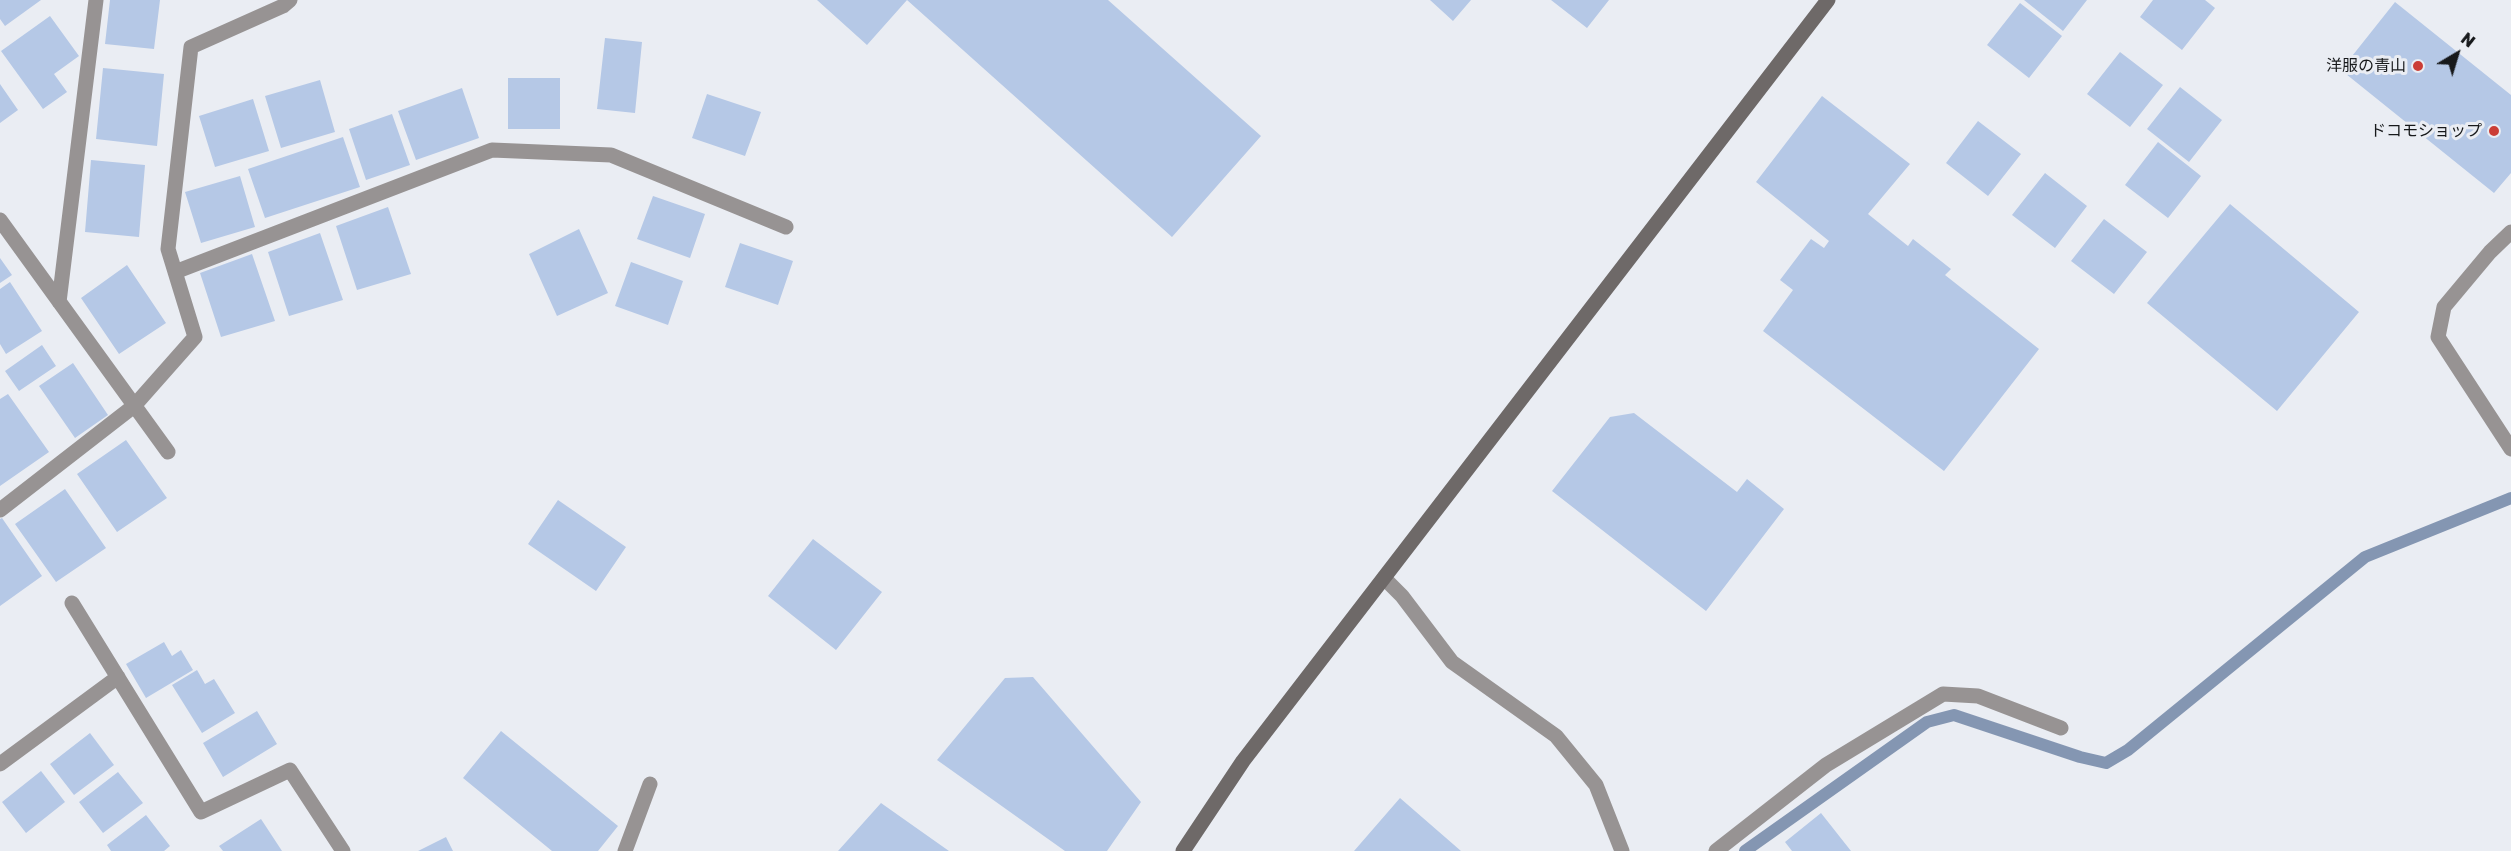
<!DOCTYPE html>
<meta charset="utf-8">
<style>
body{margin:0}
#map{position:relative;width:2511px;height:851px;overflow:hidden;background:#eaedf3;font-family:"Golos Text",sans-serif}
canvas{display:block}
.north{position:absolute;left:2427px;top:24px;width:60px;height:60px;-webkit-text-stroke:4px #eaedf3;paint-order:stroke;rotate:38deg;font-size:16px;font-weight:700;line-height:24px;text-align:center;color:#17191b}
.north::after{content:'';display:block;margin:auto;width:21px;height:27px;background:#17191b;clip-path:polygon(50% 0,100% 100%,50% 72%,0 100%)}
</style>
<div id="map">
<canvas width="2511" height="851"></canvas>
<div class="north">N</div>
</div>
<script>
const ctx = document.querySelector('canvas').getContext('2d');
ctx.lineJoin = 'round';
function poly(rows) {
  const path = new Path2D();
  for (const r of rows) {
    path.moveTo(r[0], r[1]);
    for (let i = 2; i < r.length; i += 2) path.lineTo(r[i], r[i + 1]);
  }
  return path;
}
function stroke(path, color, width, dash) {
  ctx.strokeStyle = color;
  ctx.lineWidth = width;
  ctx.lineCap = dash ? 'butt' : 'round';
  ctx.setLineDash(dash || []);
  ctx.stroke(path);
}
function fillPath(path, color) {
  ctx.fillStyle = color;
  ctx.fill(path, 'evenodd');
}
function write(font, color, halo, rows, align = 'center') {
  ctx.font = font + ' "Golos Text","Noto Sans JP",sans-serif';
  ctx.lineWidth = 6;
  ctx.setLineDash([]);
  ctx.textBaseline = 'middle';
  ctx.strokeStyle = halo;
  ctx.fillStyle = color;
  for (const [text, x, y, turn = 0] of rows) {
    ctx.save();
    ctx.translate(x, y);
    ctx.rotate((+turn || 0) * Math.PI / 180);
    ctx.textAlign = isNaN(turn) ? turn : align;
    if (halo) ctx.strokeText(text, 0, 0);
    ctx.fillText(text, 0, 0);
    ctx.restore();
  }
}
const stream = poly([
 [1745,851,1927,722,1954,715,2080,757,2106,763,2128,750,2365,557,2511,498]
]);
const building = poly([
 [0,0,41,0,5,26,0,19],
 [110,0,160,0,154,49,105,44],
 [817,0,1108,0,1261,136,1172,237,907,0,867,45],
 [1430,0,1471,0,1453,21],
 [1551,0,1609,0,1587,28],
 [2024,0,2087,0,2063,31],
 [2153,0,2205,0,2215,8,2182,50,2140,17],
 [2395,2,2511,95,2511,173,2494,193,2341,70],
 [2020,3,2062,36,2029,78,1987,45],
 [50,16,79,56,54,74,67,92,43,109,1,51],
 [605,38,642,42,635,113,597,109],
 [2120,52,2163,85,2130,127,2087,94],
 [103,68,164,74,157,146,96,139],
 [508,78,560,78,560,129,508,129],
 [320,80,335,132,281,148,265,96],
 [0,84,18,110,0,123],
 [2180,87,2222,120,2189,162,2147,129],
 [462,88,479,138,416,160,398,111],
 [707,94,761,112,745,156,692,138],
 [1822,96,1910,164,1868,214,1908,246,1913,239,1951,269,1945,275,2039,349,1944,471,1763,331,1793,290,1780,280,1811,239,1824,248,1829,241,1756,182],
 [253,99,269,151,215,167,199,116],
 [392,114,410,165,366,180,349,129],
 [1978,121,2021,154,1988,196,1946,163],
 [343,137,360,187,265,218,248,169],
 [2158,142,2201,176,2168,218,2125,185],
 [91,160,145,165,139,237,85,232],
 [2045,173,2087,206,2055,248,2012,215],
 [240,176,255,227,201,243,185,192],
 [653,196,705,214,690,258,637,239],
 [2230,204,2359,312,2277,411,2147,303],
 [388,207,411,274,357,290,336,226],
 [2104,219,2147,252,2114,294,2071,261],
 [579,229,608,293,557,316,529,254],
 [320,233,343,300,289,316,268,252],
 [740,243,793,261,778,305,725,287],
 [252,254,275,321,221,337,200,273],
 [0,258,12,275,0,283],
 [631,262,683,281,668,325,615,306],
 [127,265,166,323,119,354,81,298],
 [10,282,42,331,6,354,0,344,0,289],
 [42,345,56,366,19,391,5,371],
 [73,363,108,415,75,438,39,386],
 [8,394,49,452,0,486,0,399],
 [1634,413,1737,492,1747,479,1784,509,1706,611,1552,491,1610,417],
 [126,440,167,498,117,532,77,474],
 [65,489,106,548,56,582,15,524],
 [558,500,626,547,596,591,528,544],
 [2,518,42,576,0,606,0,519],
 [813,539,882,592,836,650,768,596],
 [164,642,172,656,181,650,193,670,146,698,126,664],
 [197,670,205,684,214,679,235,713,202,733,172,685],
 [1033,677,1141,802,1107,851,1065,851,937,760,1005,678],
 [257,711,277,744,223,777,203,743],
 [501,731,618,826,598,851,552,851,463,778],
 [90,733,114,765,74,795,50,764],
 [41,771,65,802,26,833,2,802],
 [118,772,143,803,103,833,79,802],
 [1400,798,1461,851,1354,851],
 [881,803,949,851,838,851],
 [1821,813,1851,851,1792,851,1785,842],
 [146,815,170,846,164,851,111,851,107,845],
 [261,819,282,851,223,851,219,846],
 [446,837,453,851,418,851]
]);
const street = poly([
 [0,220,168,452],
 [2511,232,2490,252,2444,307,2438,337,2511,449],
 [175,272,492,150,611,155,786,227],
 [59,302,96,0],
 [0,510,134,406,195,337,168,249,191,47,283,6,290,0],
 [1384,578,1402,596,1452,662,1556,736,1596,785,1622,851],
 [72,603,201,812,290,770,343,851],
 [0,764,118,677],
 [625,851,650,784],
 [1716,851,1826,765,1943,694,1978,696,2061,728]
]);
const secondary = poly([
 [1183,851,1243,761,1828,0]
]);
const markers = [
 [2418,66,6,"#cb3d36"],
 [2494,131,6,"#cb3d36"]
];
const poiNames = [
 ["洋服の青山",2406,66],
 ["ドコモショップ",2482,131]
];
stroke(stream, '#8496b2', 12);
fillPath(building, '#b5c8e6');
stroke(street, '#979393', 15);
stroke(secondary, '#6e6968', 15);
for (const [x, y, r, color] of markers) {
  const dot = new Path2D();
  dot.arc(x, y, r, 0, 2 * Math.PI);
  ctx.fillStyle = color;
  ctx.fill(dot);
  stroke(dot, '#eaedf3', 2);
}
write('16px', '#17191b', '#eaedf3', poiNames, 'right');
</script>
